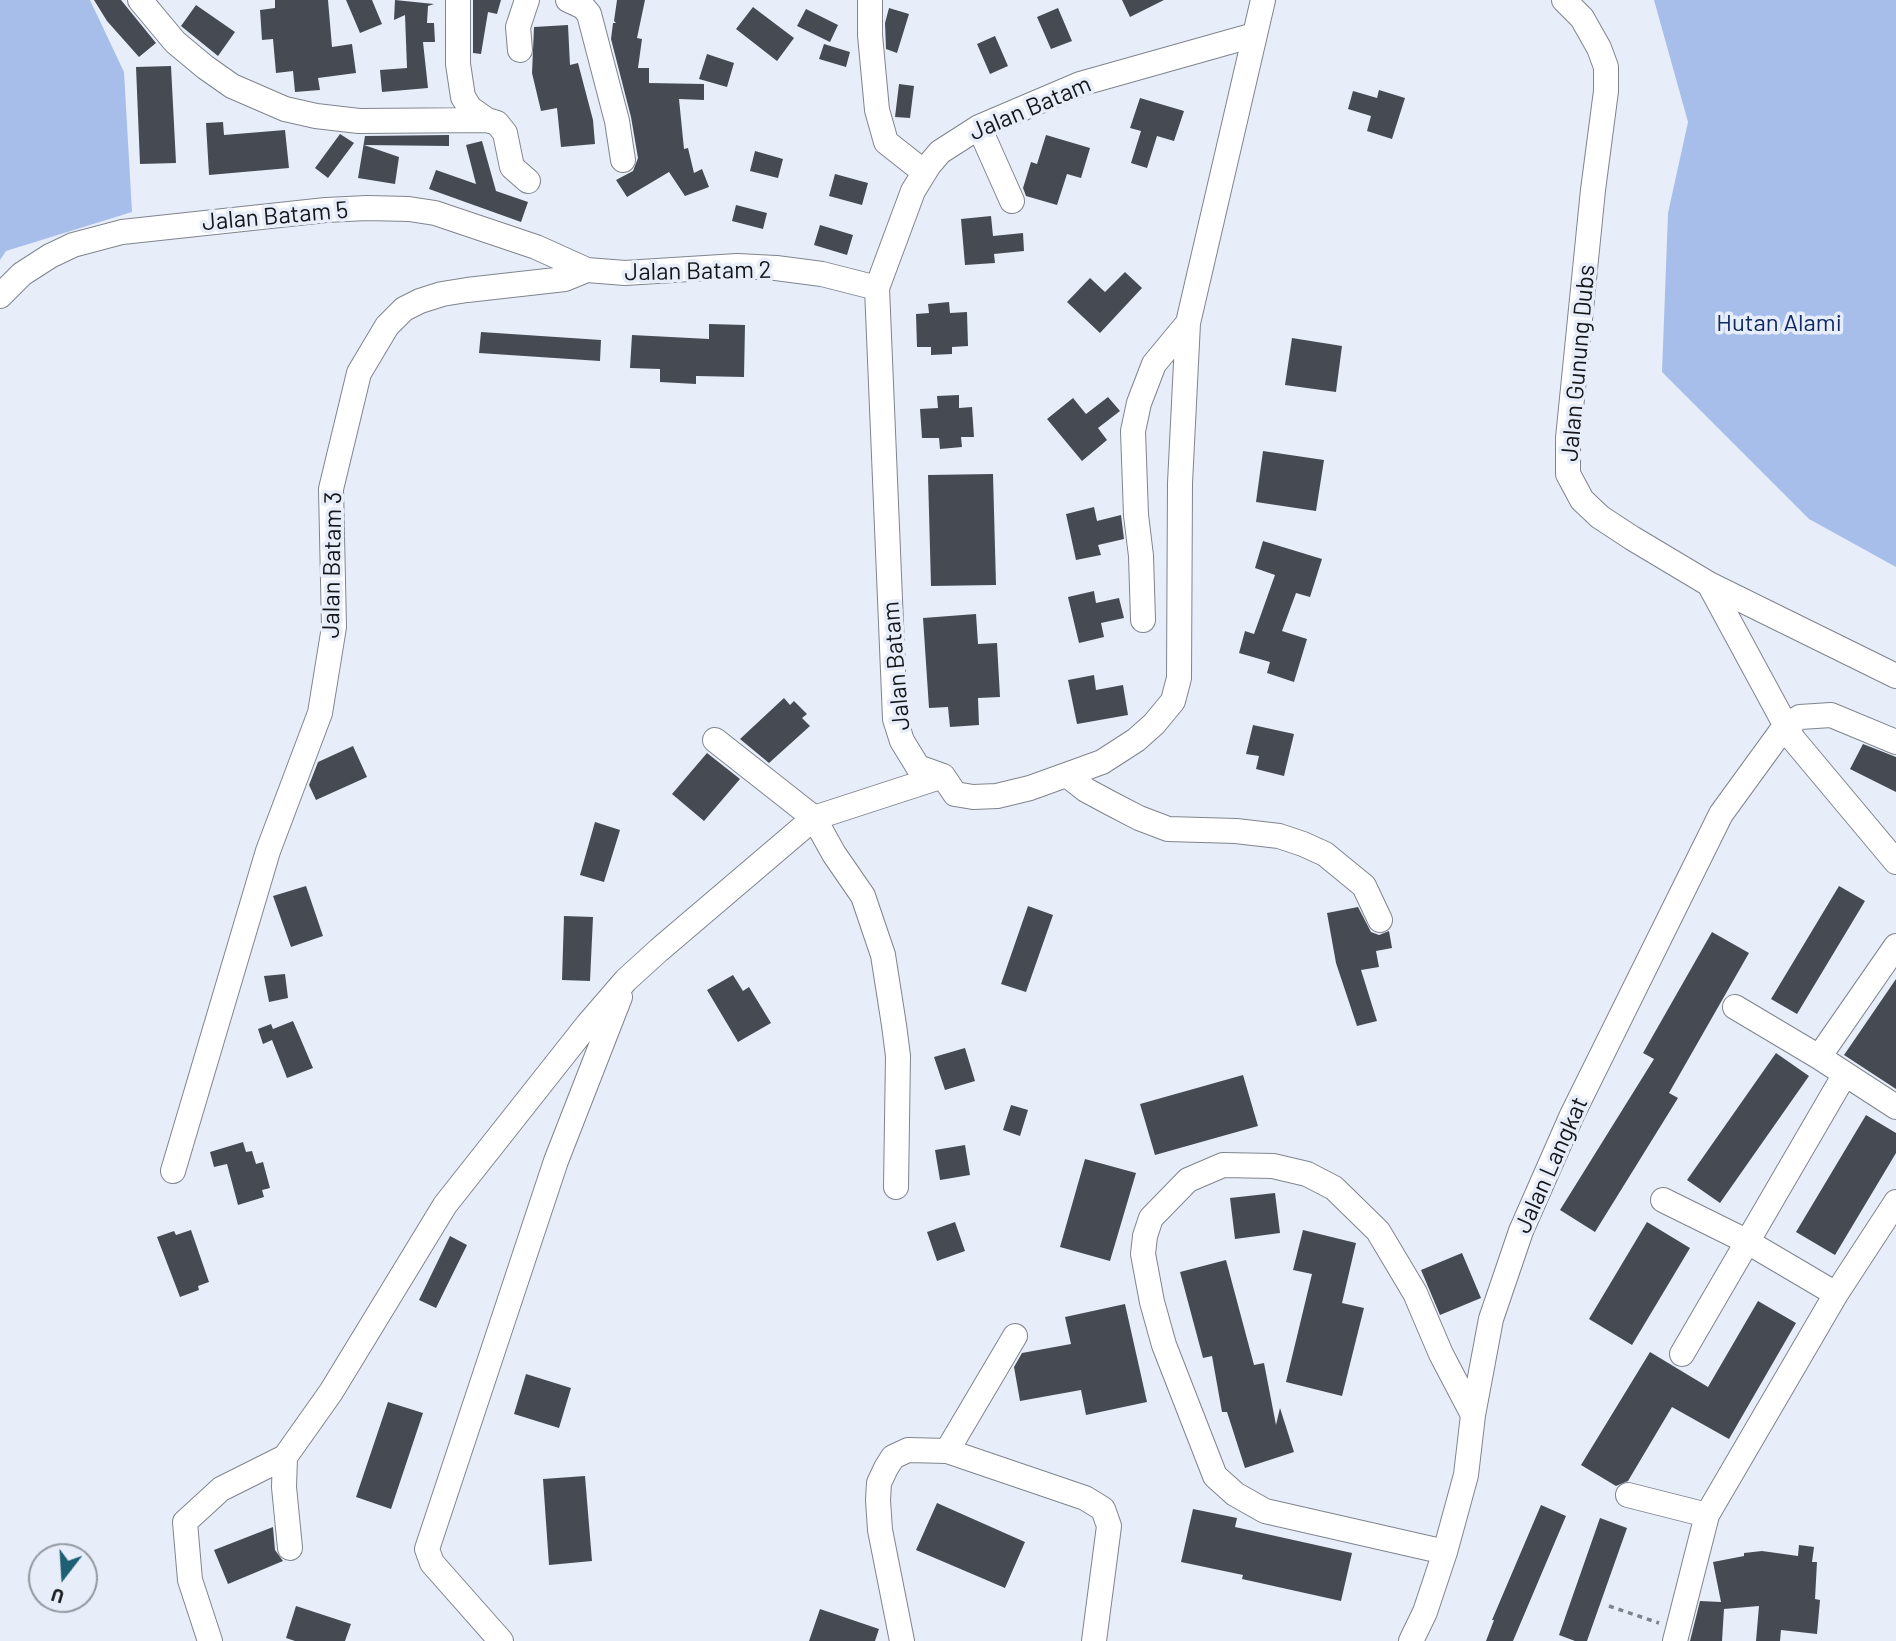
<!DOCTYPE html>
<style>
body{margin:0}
#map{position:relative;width:1896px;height:1641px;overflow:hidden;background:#e8eef9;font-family:Barlow,sans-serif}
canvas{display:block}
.north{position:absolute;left:28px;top:1543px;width:70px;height:70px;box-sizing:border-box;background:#e8eef9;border:2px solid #9498a0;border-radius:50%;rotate:197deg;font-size:19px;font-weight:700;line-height:28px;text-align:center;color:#15161a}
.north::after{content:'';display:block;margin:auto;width:24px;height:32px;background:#1e5f74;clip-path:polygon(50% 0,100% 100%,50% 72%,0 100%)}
</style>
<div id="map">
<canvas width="1896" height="1641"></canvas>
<div class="north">U</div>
</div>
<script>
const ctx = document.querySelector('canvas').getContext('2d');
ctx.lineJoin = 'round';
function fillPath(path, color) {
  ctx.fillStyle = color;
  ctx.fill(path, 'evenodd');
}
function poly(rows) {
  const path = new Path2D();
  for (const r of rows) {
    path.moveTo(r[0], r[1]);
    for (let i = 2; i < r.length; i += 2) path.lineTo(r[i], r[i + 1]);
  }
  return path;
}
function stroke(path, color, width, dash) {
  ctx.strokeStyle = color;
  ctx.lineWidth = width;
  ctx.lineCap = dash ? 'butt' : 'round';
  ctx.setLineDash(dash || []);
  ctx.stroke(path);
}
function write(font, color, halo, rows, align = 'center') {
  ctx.font = font + ' Barlow,sans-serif';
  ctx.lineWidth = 7;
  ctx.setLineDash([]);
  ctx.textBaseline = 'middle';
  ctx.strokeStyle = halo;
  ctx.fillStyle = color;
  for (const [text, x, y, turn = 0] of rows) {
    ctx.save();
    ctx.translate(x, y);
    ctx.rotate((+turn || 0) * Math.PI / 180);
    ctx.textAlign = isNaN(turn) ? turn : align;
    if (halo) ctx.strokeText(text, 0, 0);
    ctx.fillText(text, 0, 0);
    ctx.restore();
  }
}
const green = poly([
 [0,0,90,0,124,72,132,212,6,251,0,260],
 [1654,0,1896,0,1896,567,1809,519,1662,372,1668,213,1688,122]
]);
const building = poly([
 [94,0,121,0,156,43,139,57,107,21],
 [275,0,328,0,332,47,352,44,356,73,318,78,320,90,295,92,293,71,276,73,273,39,262,40,260,10,275,8],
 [346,0,372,0,382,24,360,33],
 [395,0,434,4,428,6,427,23,434,23,435,42,423,42,428,88,382,92,380,70,407,68,405,15,394,20],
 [473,0,501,0,497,14,488,12,481,54,473,53],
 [617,0,645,0,637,38,642,39,638,68,649,68,649,83,704,84,704,100,679,99,684,149,688,148,694,173,702,169,709,187,685,196,669,172,627,197,616,180,633,171,638,158,631,117,611,39,613,23,616,23,614,21],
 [1122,0,1164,0,1130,17],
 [196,5,235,32,218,56,181,26],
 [753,7,794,38,777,61,736,29],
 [889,8,909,14,897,53,886,49,885,23],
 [1058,8,1072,41,1051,49,1037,17],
 [806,9,838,25,830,42,797,26],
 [568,25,570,65,578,63,593,120,595,144,561,147,557,108,541,111,532,73,534,27],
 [995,36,1008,66,990,74,977,44],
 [824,44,850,52,846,67,819,59],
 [707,54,734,63,727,87,699,79],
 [171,66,176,163,140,164,136,67],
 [899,84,914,86,910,118,895,117],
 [1379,90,1405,98,1392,139,1367,131,1371,116,1348,109,1353,91,1377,98],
 [1140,98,1184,111,1174,141,1157,136,1147,168,1131,163,1141,131,1130,128],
 [223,122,224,135,285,130,289,168,209,175,206,123],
 [340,134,354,143,328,178,315,168],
 [449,135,449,146,364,145,399,157,395,184,358,178,365,136],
 [1046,135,1090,148,1081,178,1067,174,1057,205,1026,196,1023,188,1031,162,1037,164],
 [482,141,496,191,528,202,521,222,429,189,436,170,476,184,466,145],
 [755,151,783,159,778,178,750,171],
 [835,174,868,183,862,205,829,196],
 [736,205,767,213,763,229,732,221],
 [991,216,993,236,1023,233,1024,251,994,254,995,263,965,265,961,219],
 [820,225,853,235,847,255,814,245],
 [1125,272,1142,288,1100,333,1067,302,1090,278,1105,292],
 [949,302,950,313,967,312,968,346,952,347,952,354,931,355,931,347,917,347,916,314,929,313,928,304],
 [709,324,745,325,744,377,696,376,696,384,660,382,660,369,630,368,632,335,709,339],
 [481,332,601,340,600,361,479,353],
 [1292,338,1342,346,1336,392,1285,385],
 [959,395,959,408,972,407,974,437,961,437,962,447,940,449,939,438,922,438,920,409,938,408,937,396],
 [1108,397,1120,411,1098,428,1107,440,1082,461,1047,419,1073,398,1086,414],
 [1263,451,1324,460,1316,511,1256,502],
 [993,474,996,585,931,586,928,475],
 [1094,507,1097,521,1121,515,1124,539,1098,545,1101,555,1076,560,1066,514],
 [1263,541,1322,559,1310,597,1296,593,1282,631,1307,639,1294,682,1267,673,1270,662,1239,653,1245,631,1254,634,1275,575,1255,568],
 [1094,591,1096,603,1119,598,1124,618,1101,623,1104,637,1079,643,1068,597],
 [976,614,978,644,997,643,1000,697,978,698,979,725,950,727,948,707,929,708,923,618],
 [1094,675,1096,690,1123,685,1128,715,1077,724,1068,680],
 [784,698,790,705,794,701,807,714,802,718,810,726,769,763,740,739],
 [1253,725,1294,734,1284,776,1256,769,1259,756,1246,754],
 [1863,744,1896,757,1896,792,1850,769],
 [353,746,367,777,316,800,309,785,318,762],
 [707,753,740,779,704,821,672,794],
 [595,822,620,830,604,882,580,875],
 [306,886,323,936,291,947,273,896],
 [1839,886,1865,901,1797,1014,1771,999],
 [1028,906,1053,915,1026,992,1001,984],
 [1358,907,1371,932,1379,935,1389,931,1392,948,1376,951,1379,967,1361,970,1377,1021,1357,1026,1336,963,1327,913],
 [564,916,593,917,590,981,562,980],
 [1712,932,1749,953,1669,1093,1678,1098,1595,1232,1560,1210,1654,1059,1643,1053],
 [285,974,288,998,269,1002,264,976],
 [733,975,743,991,749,987,771,1023,738,1042,707,990],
 [1896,979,1896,1089,1844,1055],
 [293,1021,313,1068,287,1078,272,1040,263,1044,258,1029,271,1024,273,1029],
 [965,1048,975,1081,945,1090,934,1057],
 [1776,1053,1809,1076,1720,1203,1687,1180],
 [1243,1075,1258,1126,1155,1155,1140,1104],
 [1011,1105,1028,1110,1020,1136,1003,1130],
 [1866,1115,1896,1133,1896,1153,1835,1255,1796,1232],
 [243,1142,246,1152,252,1151,256,1164,263,1162,270,1188,262,1190,264,1197,238,1205,227,1164,214,1167,210,1152],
 [965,1145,970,1175,940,1180,935,1150],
 [1085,1159,1136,1173,1110,1261,1060,1247],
 [1275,1193,1280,1233,1235,1239,1230,1198],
 [955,1222,965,1251,937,1261,927,1232],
 [1647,1222,1690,1248,1632,1345,1589,1319],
 [191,1230,209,1282,198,1286,199,1290,180,1297,157,1237,174,1231,176,1235],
 [1303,1230,1356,1243,1342,1303,1364,1308,1342,1396,1286,1382,1312,1274,1293,1270],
 [450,1236,467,1245,436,1308,419,1300],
 [1462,1253,1481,1298,1440,1315,1421,1270],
 [1226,1260,1254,1365,1264,1363,1276,1425,1280,1408,1294,1452,1245,1468,1227,1412,1222,1412,1212,1356,1203,1358,1180,1272],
 [1758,1301,1796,1323,1729,1439,1672,1407,1628,1481,1616,1486,1581,1465,1650,1352,1708,1387],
 [1125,1304,1147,1402,1086,1415,1081,1390,1020,1401,1014,1367,1022,1353,1071,1344,1065,1317],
 [526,1374,571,1388,559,1428,514,1414],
 [388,1402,423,1413,391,1509,356,1497],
 [585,1476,592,1561,549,1565,543,1479],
 [937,1503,1025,1542,1005,1588,916,1550],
 [1541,1505,1566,1516,1513,1641,1486,1641,1494,1620,1492,1620],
 [1193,1509,1237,1518,1235,1527,1352,1553,1341,1601,1242,1579,1243,1575,1181,1562],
 [1600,1518,1627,1528,1587,1641,1575,1641,1559,1635],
 [273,1527,275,1550,283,1561,228,1584,214,1550],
 [1799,1545,1814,1547,1812,1562,1817,1562,1815,1599,1820,1600,1817,1634,1781,1630,1780,1641,1756,1641,1759,1606,1724,1609,1722,1641,1690,1641,1700,1601,1721,1602,1713,1562,1744,1556,1744,1553,1762,1551,1798,1556],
 [296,1606,351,1624,345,1641,295,1641,286,1638],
 [820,1609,879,1629,875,1641,809,1641]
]);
const path = poly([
 [1609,1606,1659,1623]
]);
const minor = poly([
 [140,0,175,42,205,67,232,86,285,109,316,116,359,121,487,120,497,123,505,133,512,167,528,181],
 [458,0,458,64,463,97,470,108,487,120],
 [568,0,583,7,589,14,617,121,623,160],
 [870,0,870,35,877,110,886,142,924,172],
 [1564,0,1582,18,1599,48,1606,67,1606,91,1593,190,1568,438,1568,474,1582,500,1600,517,1632,538,1709,584,1896,676],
 [1254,35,1080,84,979,127,940,152,929,165,913,191,877,288,895,719,902,741,918,767,943,776,955,794,973,797,997,796,1030,788,1102,762,1136,740,1154,724,1173,701,1179,678,1180,483,1188,323,1263,0],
 [520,50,518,27,527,0],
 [979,127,1012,201],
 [0,296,22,274,50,256,73,245,122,232,326,210,367,208,409,209,435,213,536,247,587,270,625,273,737,266,776,268,822,274,877,288],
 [1709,584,1793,739,1896,862],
 [1143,620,1141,556,1136,515,1133,431,1139,403,1154,364,1188,323],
 [715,740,814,818,834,854,863,896,883,955,894,1025,898,1056,896,1187],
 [1067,775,1086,790,1112,804,1139,818,1168,829,1236,831,1279,836,1303,844,1325,854,1364,886,1380,920],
 [1735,1007,1819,1057,1896,1107],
 [1819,1057,1896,946],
 [173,1171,268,851,320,713,334,627,331,489,359,373,387,326,404,309,420,301,442,294,467,290,565,279,587,270],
 [1663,1200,1746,1241,1836,1294],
 [1682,1354,1845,1074],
 [947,1451,1015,1336],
 [285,1457,284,1487,290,1548],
 [1628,1495,1707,1515],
 [1445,1552,1265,1511,1235,1494,1215,1476,1164,1345,1152,1302,1143,1254,1145,1236,1151,1218,1188,1180,1223,1165,1273,1166,1307,1174,1334,1188,1378,1231,1415,1293,1441,1354,1473,1415],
 [210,1641,190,1580,185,1522,221,1489,285,1457,331,1392,445,1205,588,1024,626,980,659,950,814,818,943,776],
 [501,1641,432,1563,427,1549,556,1161,620,997],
 [902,1641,880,1530,878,1500,879,1483,886,1468,893,1457,908,1450,947,1451,1085,1498,1103,1509,1109,1526,1094,1641],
 [1411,1641,1425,1612,1445,1552,1466,1475,1473,1415,1491,1319,1521,1231,1572,1115,1721,814,1785,726,1800,717,1831,715,1896,742],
 [1675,1641,1707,1515,1836,1294,1896,1202]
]);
const streetNames = [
 ["Jalan Batam",1030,108,-23],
 ["Jalan Batam 5",275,216,-5],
 ["Jalan Batam 2",698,271,-1],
 ["Jalan Gunung Dubs",1578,363,-85],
 ["Jalan Batam 3",332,565,-89],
 ["Jalan Batam",896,666,-95],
 ["Jalan Langkat",1551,1165,-66]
];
const parkNames = [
 ["Hutan Alami",1779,323]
];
fillPath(green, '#a7beeb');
fillPath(building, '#464b53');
stroke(minor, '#7f848e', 26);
stroke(path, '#7f838a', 3.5, [5, 5]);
stroke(minor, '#fff', 24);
write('24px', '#15161a', '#e8eef9', streetNames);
write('24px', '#102964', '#e8eef9', parkNames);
</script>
